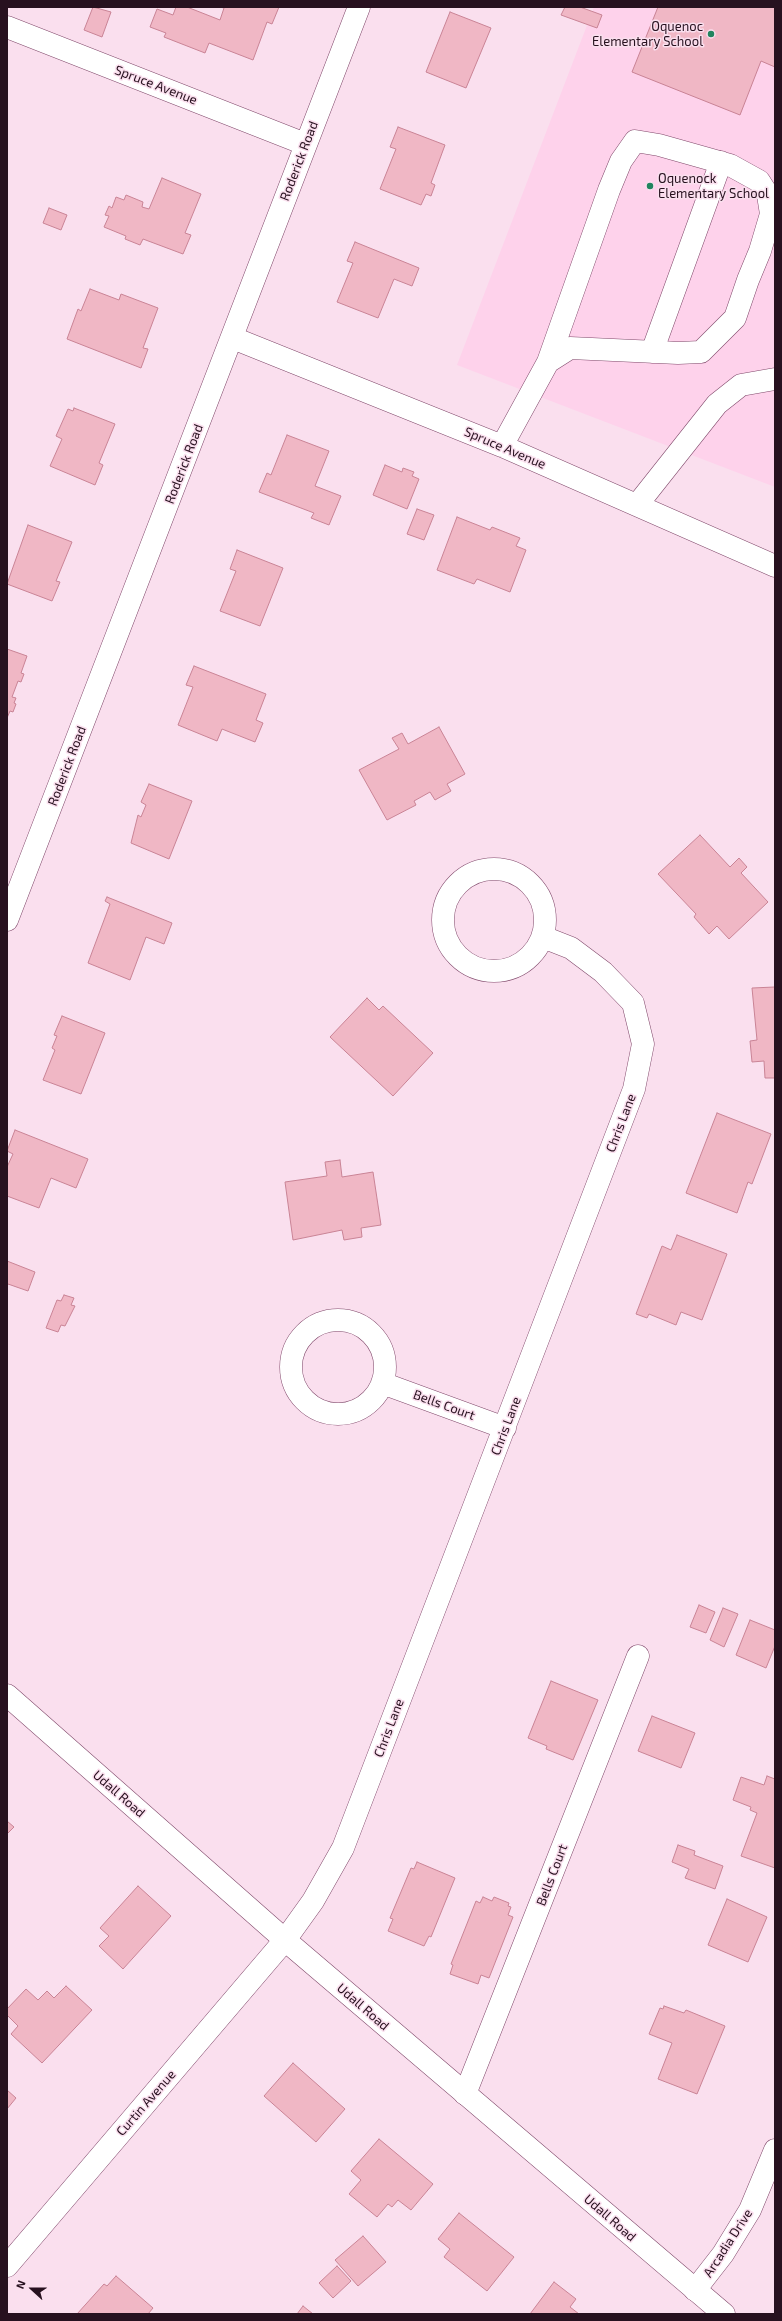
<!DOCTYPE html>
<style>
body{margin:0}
#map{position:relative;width:782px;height:2321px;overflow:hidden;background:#fadfee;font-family:"Exo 2",sans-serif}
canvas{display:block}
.frame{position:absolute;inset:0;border:8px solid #27111f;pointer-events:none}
.north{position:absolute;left:12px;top:2269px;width:40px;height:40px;-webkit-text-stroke:3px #fadfee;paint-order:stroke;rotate:291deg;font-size:11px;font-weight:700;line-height:16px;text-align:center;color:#27111f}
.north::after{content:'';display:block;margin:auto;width:14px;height:18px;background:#27111f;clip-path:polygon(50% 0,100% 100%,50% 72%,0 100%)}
</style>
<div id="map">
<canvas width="782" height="2321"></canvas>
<div class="frame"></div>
<div class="north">N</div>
</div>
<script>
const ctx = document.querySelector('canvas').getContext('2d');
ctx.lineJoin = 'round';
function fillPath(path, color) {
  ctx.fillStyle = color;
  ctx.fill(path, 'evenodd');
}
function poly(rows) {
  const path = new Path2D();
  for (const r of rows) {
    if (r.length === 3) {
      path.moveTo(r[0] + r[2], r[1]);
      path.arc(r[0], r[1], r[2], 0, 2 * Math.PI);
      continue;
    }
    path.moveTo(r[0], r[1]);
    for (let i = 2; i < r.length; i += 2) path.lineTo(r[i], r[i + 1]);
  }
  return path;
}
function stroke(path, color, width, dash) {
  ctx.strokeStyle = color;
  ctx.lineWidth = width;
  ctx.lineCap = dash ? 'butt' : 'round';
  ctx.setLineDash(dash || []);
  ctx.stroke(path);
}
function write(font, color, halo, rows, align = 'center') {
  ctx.font = font + ' "Exo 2",sans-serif';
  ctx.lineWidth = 3;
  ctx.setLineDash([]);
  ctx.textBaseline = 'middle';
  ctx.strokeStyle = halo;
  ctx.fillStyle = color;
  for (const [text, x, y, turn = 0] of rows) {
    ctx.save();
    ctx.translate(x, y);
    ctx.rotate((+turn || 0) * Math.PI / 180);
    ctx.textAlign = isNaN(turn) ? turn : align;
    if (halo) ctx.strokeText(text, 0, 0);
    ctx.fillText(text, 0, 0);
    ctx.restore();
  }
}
const built = poly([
 [594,7,775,7,775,487,457,365]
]);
const building = poly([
 [93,7,111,12,102,37,84,30,93,7],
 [176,7,187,7,220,20,224,8,220,7,279,7,272,24,267,22,253,60,209,43,205,53,164,37,166,33,150,27,157,9,173,15,176,7],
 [565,7,580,7,602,15,597,28,561,15,565,7],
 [658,7,775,7,775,67,761,61,740,115,632,72,658,7],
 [450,12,491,28,466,88,426,72,450,12],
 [398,127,445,145,431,183,435,185,431,196,426,194,421,205,380,189,396,149,390,147,398,127],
 [162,178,201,194,185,233,191,235,183,254,143,239,140,245,125,239,126,236,104,227,109,216,105,215,109,206,112,208,116,197,124,200,126,195,143,202,142,207,149,209,162,178],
 [49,208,67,215,61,230,43,223,49,208],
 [355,242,419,268,412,286,394,279,378,318,337,302,353,263,347,261,355,242],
 [90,289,119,300,121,294,158,308,143,348,148,349,141,368,67,339,78,309,81,311,90,289],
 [74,408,115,424,99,463,103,465,95,485,50,466,62,439,56,436,68,409,73,411,74,408],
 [287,435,329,451,315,486,341,496,329,525,311,518,314,513,259,492,267,473,271,475,287,435],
 [385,465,402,472,403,468,414,472,412,476,419,479,407,509,373,495,385,465],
 [417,509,434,515,424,540,407,534,417,509],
 [457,517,490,530,492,527,520,538,516,546,526,550,510,592,477,579,474,584,437,570,457,517],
 [28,525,72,542,56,581,60,582,52,601,7,584,28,525],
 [237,550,283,568,260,626,220,611,236,571,230,569,237,550],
 [7,649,27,656,21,673,24,674,21,682,18,681,12,697,16,698,14,703,16,704,13,712,10,711,7,718,7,649],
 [194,666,266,694,256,720,263,723,255,742,222,729,217,741,178,725,193,687,186,685,194,666],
 [439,727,465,774,447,784,451,791,435,800,430,792,414,801,416,805,387,820,359,770,399,749,392,738,402,733,408,744,439,727],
 [149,784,192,801,169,859,131,843,138,815,141,817,146,805,141,802,149,784],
 [700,835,730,867,739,858,747,867,741,873,768,902,729,939,717,926,709,934,694,917,696,914,658,874,700,835],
 [107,897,172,923,164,944,146,937,130,980,88,963,110,904,105,901,107,897],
 [775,987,775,1078,765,1078,764,1061,752,1062,750,1041,757,1040,752,988,775,987],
 [367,998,379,1010,383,1006,433,1053,393,1096,330,1037,367,998],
 [62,1016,105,1033,81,1094,43,1080,55,1050,52,1048,57,1036,54,1035,62,1016],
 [717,1113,771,1134,752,1184,748,1182,737,1213,686,1193,717,1113],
 [15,1130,88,1159,76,1188,51,1178,39,1208,7,1196,7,1167,13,1154,7,1151,15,1130],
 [340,1160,342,1177,373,1172,381,1225,361,1228,362,1237,344,1240,342,1230,293,1240,285,1182,327,1176,325,1162,340,1160],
 [677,1235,727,1254,702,1320,681,1312,676,1325,649,1314,647,1318,636,1314,662,1246,671,1250,677,1235],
 [7,1261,35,1272,28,1291,8,1284,7,1287,7,1261],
 [64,1295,74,1298,71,1305,75,1306,65,1326,61,1325,58,1332,46,1328,57,1300,61,1301,64,1295],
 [699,1605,715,1612,706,1633,690,1627,699,1605],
 [723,1608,738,1614,724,1647,710,1640,723,1608],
 [750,1620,775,1630,775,1646,766,1668,736,1655,750,1620],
 [551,1681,598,1700,573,1760,546,1749,547,1746,528,1738,551,1681],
 [652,1716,695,1733,681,1768,638,1751,652,1716],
 [767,1776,775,1779,775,1868,741,1856,757,1813,750,1810,751,1807,733,1800,741,1777,764,1785,767,1776],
 [7,1821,14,1827,7,1834,7,1821],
 [678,1845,695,1851,694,1855,723,1866,715,1889,685,1878,689,1869,672,1862,678,1845],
 [417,1862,455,1878,431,1937,429,1936,424,1946,388,1931,393,1919,390,1918,411,1868,414,1869,417,1862],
 [138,1886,171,1916,123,1969,99,1946,109,1936,100,1928,138,1886],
 [483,1897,492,1901,494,1897,509,1903,508,1906,511,1907,508,1915,513,1917,489,1978,481,1975,478,1984,450,1974,453,1965,451,1964,476,1901,480,1903,483,1897],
 [727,1899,767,1917,748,1962,708,1945,727,1899],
 [66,1986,92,2010,42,2063,11,2034,18,2026,7,2015,7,2009,26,1989,38,2000,47,1991,54,1998,66,1986],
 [664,2006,684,2013,686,2010,725,2026,697,2094,658,2079,672,2043,649,2034,660,2008,663,2009,664,2006],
 [293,2063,345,2109,316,2142,264,2096,293,2063],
 [7,2090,16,2098,7,2109,7,2090],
 [379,2139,433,2184,411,2210,398,2200,392,2207,388,2204,377,2217,349,2194,361,2180,351,2171,379,2139],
 [459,2213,514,2257,487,2291,444,2257,450,2249,438,2239,459,2213],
 [363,2236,386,2262,358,2286,335,2260,363,2236],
 [337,2266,351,2281,333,2298,319,2283,337,2266],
 [116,2276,153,2308,148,2314,77,2314,104,2284,107,2286,116,2276],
 [554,2282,576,2299,570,2307,579,2314,530,2314,554,2282],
 [303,2306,313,2314,297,2314,303,2306]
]);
const minor = poly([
 [7,27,305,144],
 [233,338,502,446,775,566],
 [652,352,721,162],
 [502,446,548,362,609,190,621,161,635,141,659,145,730,165,759,181,768,195,771,214,760,251,748,280,735,318,701,352,678,353,570,348,548,362],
 [637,505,717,404,741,385,775,379],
 [494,920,51],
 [7,920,359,7],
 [338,1367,47],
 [382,1383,505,1428],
 [465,2094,638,1656],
 [7,2266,285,1940,313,1901,343,1848,634,1089,643,1044,633,1003,603,972,571,948,543,937],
 [695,2290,723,2254,750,2210,775,2150]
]);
const major = poly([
 [7,1695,285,1940,724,2314]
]);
const markers = [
 [711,34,4,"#20845e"],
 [650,186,4,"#20845e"]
];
const poiNames = [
 ["Oquenoc",703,27],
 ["Elementary School",703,42],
 ["Oquenock",658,179,"left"],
 ["Elementary School",658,194,"left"]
];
const streetNames = [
 ["Spruce Avenue",156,85,21],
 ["Roderick Road",299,161,-69],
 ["Spruce Avenue",505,448,23],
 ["Roderick Road",184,464,-69],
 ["Roderick Road",67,766,-69],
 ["Chris Lane",621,1123,-69],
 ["Bells Court",444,1405,20],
 ["Chris Lane",506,1426,-69],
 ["Chris Lane",389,1728,-69],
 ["Udall Road",119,1794,41],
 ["Bells Court",552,1875,-69],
 ["Udall Road",363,2007,41],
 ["Curtin Avenue",146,2103,-49],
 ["Udall Road",610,2218,41],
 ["Arcadia Drive",728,2243,-57]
];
fillPath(built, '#fed2eb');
fillPath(building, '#f0b7c5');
stroke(building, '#c98395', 1);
stroke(minor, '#80496b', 23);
stroke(major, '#80496b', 23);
stroke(minor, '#fff', 22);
stroke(major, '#fff', 22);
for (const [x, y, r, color] of markers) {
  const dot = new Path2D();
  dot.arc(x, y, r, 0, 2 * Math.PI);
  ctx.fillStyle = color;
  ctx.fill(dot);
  stroke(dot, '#fadfee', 1.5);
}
write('13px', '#27111f', '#fadfee', poiNames, 'right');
write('13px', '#27111f', '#fadfee', streetNames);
</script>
